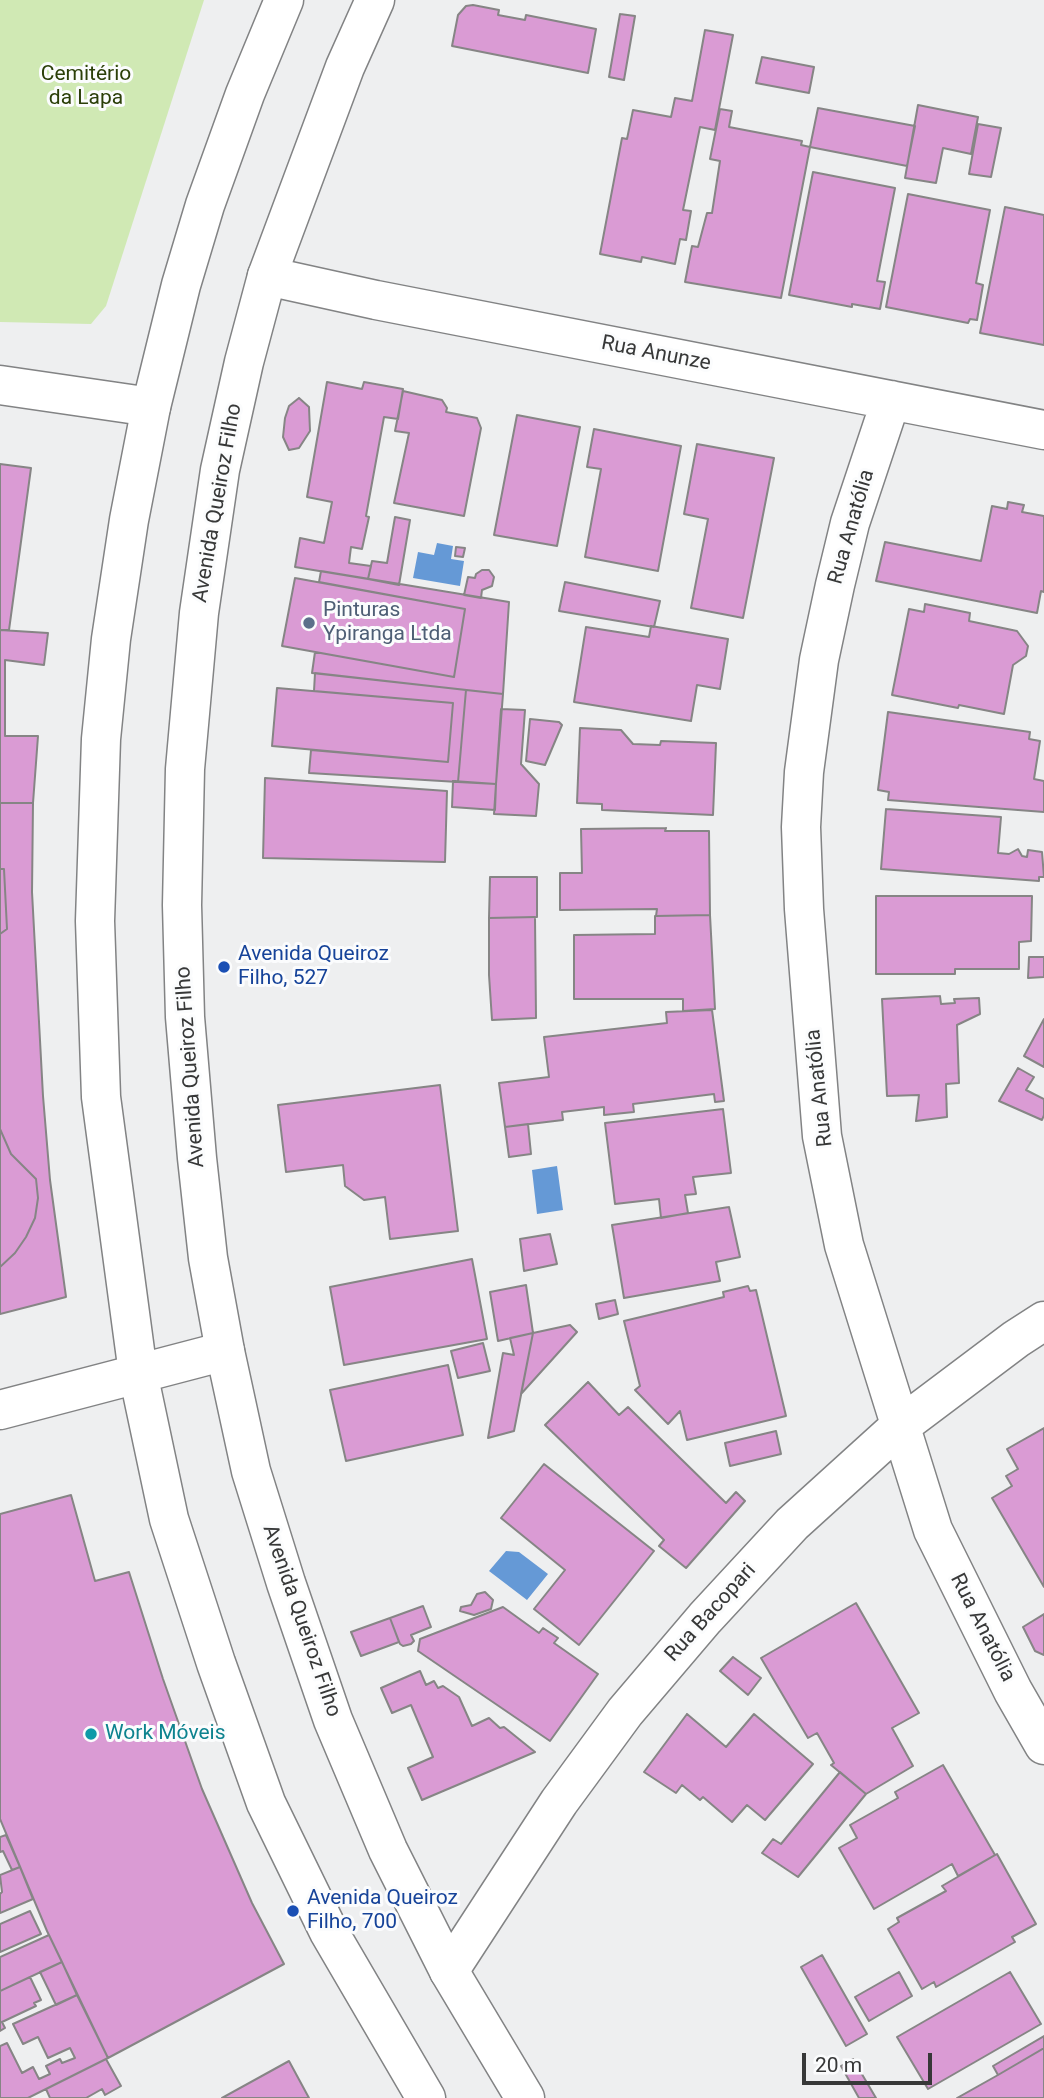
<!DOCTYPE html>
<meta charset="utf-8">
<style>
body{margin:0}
#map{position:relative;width:1044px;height:2098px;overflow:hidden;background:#eeeff0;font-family:Roboto,sans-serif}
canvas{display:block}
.scale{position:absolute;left:802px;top:2053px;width:130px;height:32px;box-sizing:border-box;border:4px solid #373838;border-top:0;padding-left:9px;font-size:21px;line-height:24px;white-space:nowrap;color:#373838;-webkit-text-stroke:5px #fbfcfd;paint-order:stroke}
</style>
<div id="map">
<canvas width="1044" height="2098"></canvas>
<div class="scale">20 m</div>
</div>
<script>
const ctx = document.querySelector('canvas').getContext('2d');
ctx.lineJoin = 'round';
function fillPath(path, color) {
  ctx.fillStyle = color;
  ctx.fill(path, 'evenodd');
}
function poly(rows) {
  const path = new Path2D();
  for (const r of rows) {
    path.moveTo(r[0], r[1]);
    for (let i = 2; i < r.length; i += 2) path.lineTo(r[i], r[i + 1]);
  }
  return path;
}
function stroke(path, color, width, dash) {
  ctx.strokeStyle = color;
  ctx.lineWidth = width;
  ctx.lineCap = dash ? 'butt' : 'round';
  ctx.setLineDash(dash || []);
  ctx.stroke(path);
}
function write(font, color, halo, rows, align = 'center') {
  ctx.font = font + ' Roboto,sans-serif';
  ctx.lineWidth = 6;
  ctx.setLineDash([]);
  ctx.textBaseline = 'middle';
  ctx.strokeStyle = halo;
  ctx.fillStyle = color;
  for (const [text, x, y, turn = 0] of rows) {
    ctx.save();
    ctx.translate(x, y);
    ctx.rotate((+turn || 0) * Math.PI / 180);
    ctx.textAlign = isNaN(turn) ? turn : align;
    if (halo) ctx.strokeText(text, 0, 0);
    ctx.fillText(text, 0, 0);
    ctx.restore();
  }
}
const green = poly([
 [0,0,204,0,106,306,91,324,0,322]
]);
const water = poly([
 [437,543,453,546,451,559,464,561,460,586,413,578,418,552,434,555],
 [557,1166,563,1210,537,1214,532,1170],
 [506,1551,519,1552,548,1574,527,1600,489,1571]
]);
const building = poly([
 [473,5,499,10,498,15,525,20,526,15,596,29,588,73,452,46,458,15,466,6,473,5],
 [620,14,635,16,624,80,609,77,620,14],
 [705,30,733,35,715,130,700,127,683,210,691,211,686,240,680,239,675,264,642,257,641,262,600,254,622,138,627,139,633,110,671,117,675,98,692,101,705,30],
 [762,57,814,67,809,93,756,83,762,57],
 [918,105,978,117,971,154,943,148,936,183,905,178,918,105],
 [818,108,915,126,907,166,810,147,818,108],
 [720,109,732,111,729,127,802,141,801,145,810,147,781,298,685,282,692,246,698,247,707,213,712,213,720,161,710,159,720,109],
 [978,124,1001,128,991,177,969,174,978,124],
 [813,172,895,188,877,281,885,282,880,309,852,304,852,307,789,295,813,172],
 [908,194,990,210,976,283,983,285,977,320,970,319,968,323,886,307,908,194],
 [1005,207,1044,215,1044,345,980,333,1005,207],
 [327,382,362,389,364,382,403,389,398,419,384,417,366,516,369,517,362,549,351,547,349,563,371,566,368,579,295,567,300,538,324,543,332,502,307,497,327,382],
 [403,391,442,400,447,408,446,412,477,418,481,428,464,516,394,503,409,433,395,431,403,391],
 [299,398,309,407,310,431,299,448,289,450,283,437,285,418,289,406,299,398],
 [517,415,580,427,557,546,494,535,517,415],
 [594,429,681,446,658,571,585,557,601,469,587,467,594,429],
 [697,444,774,458,743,618,691,608,708,519,684,514,697,444],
 [0,464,31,468,9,630,0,630,0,464],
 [1008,502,1024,505,1022,512,1044,516,1044,592,1041,591,1037,613,876,581,885,542,981,561,992,506,1007,509,1008,502],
 [395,517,410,520,399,585,368,579,372,561,387,563,395,517],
 [456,547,465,548,463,557,455,556,456,547],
 [482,570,489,570,494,577,492,586,482,590,481,598,464,595,468,577,475,578,476,574,482,570],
 [321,571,509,602,503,694,312,673,315,652,454,677,465,609,319,582,321,571],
 [295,578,465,609,454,677,282,646,295,578],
 [565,582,660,601,654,627,559,611,565,582],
 [925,604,970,613,969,621,1017,631,1028,646,1026,656,1013,665,1004,714,959,705,958,708,892,695,909,609,924,612,925,604],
 [651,626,728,639,720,689,697,685,691,721,574,702,586,627,649,637,651,626],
 [0,630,48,633,44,665,5,660,5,736,38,736,33,803,0,803,0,630],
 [315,673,466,690,458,782,309,773,311,750,448,762,453,703,314,691,315,673],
 [277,688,453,703,448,762,272,746,277,688],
 [466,690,503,694,496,784,458,782,466,690],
 [501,709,525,710,521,764,539,784,536,816,494,814,501,709],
 [888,712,1030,732,1029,739,1040,741,1034,779,1044,781,1044,812,888,800,889,792,878,790,888,712],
 [530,719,559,722,562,725,545,765,526,761,530,719],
 [580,728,621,730,633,744,660,745,661,741,716,743,713,815,602,810,602,804,577,803,580,728],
 [265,778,447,791,445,862,263,858,265,778],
 [453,781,496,784,495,810,452,807,453,781],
 [0,803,33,803,32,892,43,1096,50,1180,66,1297,0,1314,0,1267,15,1253,26,1237,35,1218,38,1198,36,1179,11,1154,0,1129,0,934,7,929,4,869,0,869,0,803],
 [886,809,1001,817,998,853,1009,854,1018,849,1022,856,1027,857,1028,850,1042,852,1044,877,1039,877,1039,881,881,869,886,809],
 [666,828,665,831,709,831,710,915,656,916,657,909,560,910,560,873,582,873,581,829,666,828],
 [0,869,4,869,7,929,0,934,0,869],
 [490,877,537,877,537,917,489,918,490,877],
 [876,896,1032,896,1031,941,1019,942,1019,969,955,969,955,974,876,974,876,896],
 [710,915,715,1009,683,1011,683,999,574,999,574,935,655,934,655,916,710,915],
 [535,917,536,1018,492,1020,489,975,489,918,535,917],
 [1029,957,1044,957,1044,977,1028,978,1029,957],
 [940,996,941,1004,955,1003,954,999,979,998,980,1014,957,1025,959,1083,946,1084,947,1117,916,1121,919,1095,887,1096,882,999,940,996],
 [712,1010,724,1101,715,1102,714,1094,633,1104,634,1112,604,1115,604,1107,562,1112,563,1120,505,1127,499,1083,549,1077,544,1037,667,1023,666,1012,712,1010],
 [1044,1019,1044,1067,1024,1056,1044,1019],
 [1018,1068,1034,1077,1026,1090,1044,1099,1044,1115,1042,1120,999,1101,1018,1068],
 [440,1085,458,1231,390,1239,385,1197,364,1200,345,1186,343,1165,286,1172,278,1105,440,1085],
 [723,1109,731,1173,693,1177,696,1194,685,1195,688,1213,661,1218,659,1199,615,1204,605,1123,723,1109],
 [528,1124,531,1154,509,1157,505,1127,528,1124],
 [0,1129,11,1154,36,1179,38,1198,35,1218,26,1237,15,1253,0,1267,0,1129],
 [729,1207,740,1257,716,1262,720,1281,624,1298,612,1225,729,1207],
 [550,1234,557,1264,524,1271,520,1239,550,1234],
 [472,1259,487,1339,344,1365,330,1287,472,1259],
 [526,1285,533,1333,498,1341,490,1292,526,1285],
 [748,1286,750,1291,756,1290,786,1416,687,1440,680,1411,668,1424,635,1390,640,1386,624,1321,724,1297,723,1292,748,1286],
 [615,1300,618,1314,599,1319,596,1304,615,1300],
 [570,1325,577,1332,521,1394,533,1333,570,1325],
 [533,1333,514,1431,488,1438,503,1353,514,1355,510,1338,533,1333],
 [483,1343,490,1371,458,1378,451,1351,483,1343],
 [448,1365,463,1435,346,1461,330,1390,448,1365],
 [588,1382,619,1415,628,1407,726,1503,736,1492,745,1501,686,1568,659,1546,664,1540,545,1425,588,1382],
 [1044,1428,1044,1587,992,1498,1012,1486,1006,1476,1018,1469,1007,1449,1044,1428],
 [776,1431,781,1454,730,1466,725,1443,776,1431],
 [544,1464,654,1551,579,1645,534,1609,565,1570,501,1518,544,1464],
 [71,1495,95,1581,129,1572,163,1679,202,1789,252,1903,284,1964,108,2058,47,1931,0,1819,0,1514,71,1495],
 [485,1592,493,1600,491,1609,474,1615,460,1611,461,1607,471,1605,477,1594,485,1592],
 [856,1603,919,1713,892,1728,913,1766,866,1794,831,1765,834,1763,817,1733,808,1738,761,1658,856,1603],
 [423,1606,431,1627,411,1635,414,1641,411,1644,403,1646,400,1644,390,1618,423,1606],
 [503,1607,539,1633,543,1628,558,1638,554,1643,598,1674,550,1741,418,1651,420,1639,503,1607],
 [1044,1614,1044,1655,1035,1651,1023,1627,1044,1614],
 [390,1618,399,1642,361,1656,351,1632,390,1618],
 [733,1657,761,1678,748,1695,720,1671,733,1657],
 [420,1671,426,1685,434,1681,438,1688,443,1686,459,1697,472,1726,489,1718,500,1728,504,1727,535,1752,422,1800,408,1768,433,1757,411,1705,392,1713,381,1688,420,1671],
 [687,1714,726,1747,754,1714,813,1764,765,1820,747,1805,732,1822,703,1797,700,1800,682,1785,676,1793,644,1772,687,1714],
 [943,1765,995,1855,958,1876,952,1864,874,1909,839,1848,857,1838,850,1825,898,1798,895,1792,943,1765],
 [840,1772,866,1794,798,1877,762,1853,773,1839,781,1844,840,1772],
 [6,1835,20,1867,12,1870,3,1851,0,1852,0,1837,6,1835],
 [997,1854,1036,1924,1012,1937,1015,1942,936,1987,934,1982,922,1989,888,1929,899,1922,897,1918,946,1891,942,1886,997,1854],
 [20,1867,33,1899,0,1913,0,1894,2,1892,0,1875,20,1867],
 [30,1911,41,1934,0,1952,0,1924,30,1911],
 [49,1935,62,1962,0,1991,0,1957,49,1935],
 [822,1955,867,2034,846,2046,801,1967,822,1955],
 [62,1962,77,1995,56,2005,40,1972,62,1962],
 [899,1972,912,1996,869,2021,855,1997,899,1972],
 [1010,1972,1041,2024,928,2089,897,2037,1010,1972],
 [30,1977,41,2000,34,2003,36,2006,2,2022,5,2028,0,2031,0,1991,30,1977],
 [77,1995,108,2058,28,2098,0,2098,0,2046,7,2043,22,2073,33,2067,39,2079,50,2074,46,2066,60,2059,62,2063,75,2058,70,2048,48,2058,38,2037,23,2044,13,2024,77,1995],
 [1044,2036,1044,2048,998,2075,993,2066,1044,2036],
 [1044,2048,1044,2098,957,2098,998,2075,1044,2048],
 [106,2059,121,2086,105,2095,102,2089,86,2098,50,2098,46,2089,106,2059],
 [853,2059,876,2098,859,2098,841,2066,853,2059],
 [289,2061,309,2098,222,2098,289,2061]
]);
const street = poly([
 [267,276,376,300,1044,430],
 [0,385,151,407],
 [891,400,850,523,835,585,819,660,804,772,801,827,804,909,822,1136,844,1245,933,1530,1013,1691,1044,1745],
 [449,1971,559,1802,625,1712,705,1618,792,1524,899,1427,1016,1339,1044,1321]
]);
const secondary = poly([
 [0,1410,225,1351]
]);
const primary = poly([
 [284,0,245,94,205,205,181,285,151,407,129,520,111,639,101,739,95,921,101,1097,138,1373,169,1519,216,1663,266,1803,329,1932,426,2098],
 [375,0,345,67,267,276,244,362,220,470,199,613,185,769,182,905,185,1017,197,1158,208,1258,225,1351,251,1471,286,1583,333,1720,388,1850,449,1971,525,2098]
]);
const markers = [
 [309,623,7,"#5c6f8a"],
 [224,967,7,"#1a4fb4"],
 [91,1734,7,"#0f9aa8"],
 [293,1911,7,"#1a4fb4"]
];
const parkNames = [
 ["Cemitério",86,75],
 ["da Lapa",86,99]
];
const streetNames = [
 ["Rua Anunze",656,354,11],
 ["Avenida Queiroz Filho",218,503,-80],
 ["Rua Anatólia",852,527,-74],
 ["Avenida Queiroz Filho",191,1067,-94],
 ["Rua Anatólia",820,1088,-96],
 ["Rua Bacopari",711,1613,-48],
 ["Avenida Queiroz Filho",301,1621,71],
 ["Rua Anatólia",982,1628,63]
];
const serviceNames = [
 ["Pinturas",323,611],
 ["Ypiranga Ltda",323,635]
];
const transitNames = [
 ["Avenida Queiroz",238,955],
 ["Filho, 527",238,979],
 ["Avenida Queiroz",307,1899],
 ["Filho, 700",307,1923]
];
const cultureNames = [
 ["Work Móveis",105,1734]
];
fillPath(green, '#d0e9b4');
fillPath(water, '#6599d6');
fillPath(building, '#da9bd4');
stroke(building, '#868585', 2);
stroke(street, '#828384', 41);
stroke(secondary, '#828384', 41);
stroke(primary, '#828384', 41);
stroke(street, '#fff', 38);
stroke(secondary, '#fff', 38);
stroke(primary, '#fff', 38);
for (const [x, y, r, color] of markers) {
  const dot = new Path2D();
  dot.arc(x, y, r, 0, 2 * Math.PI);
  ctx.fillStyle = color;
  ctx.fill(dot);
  stroke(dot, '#fbfcfd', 2.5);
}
write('21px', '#2b3f08', '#fbfcfd', parkNames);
write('21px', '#373838', '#fbfcfd', streetNames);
write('21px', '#4e5e75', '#fbfcfd', serviceNames, 'left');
write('21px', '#164399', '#fbfcfd', transitNames, 'left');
write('21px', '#0d838f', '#fbfcfd', cultureNames, 'left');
</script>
